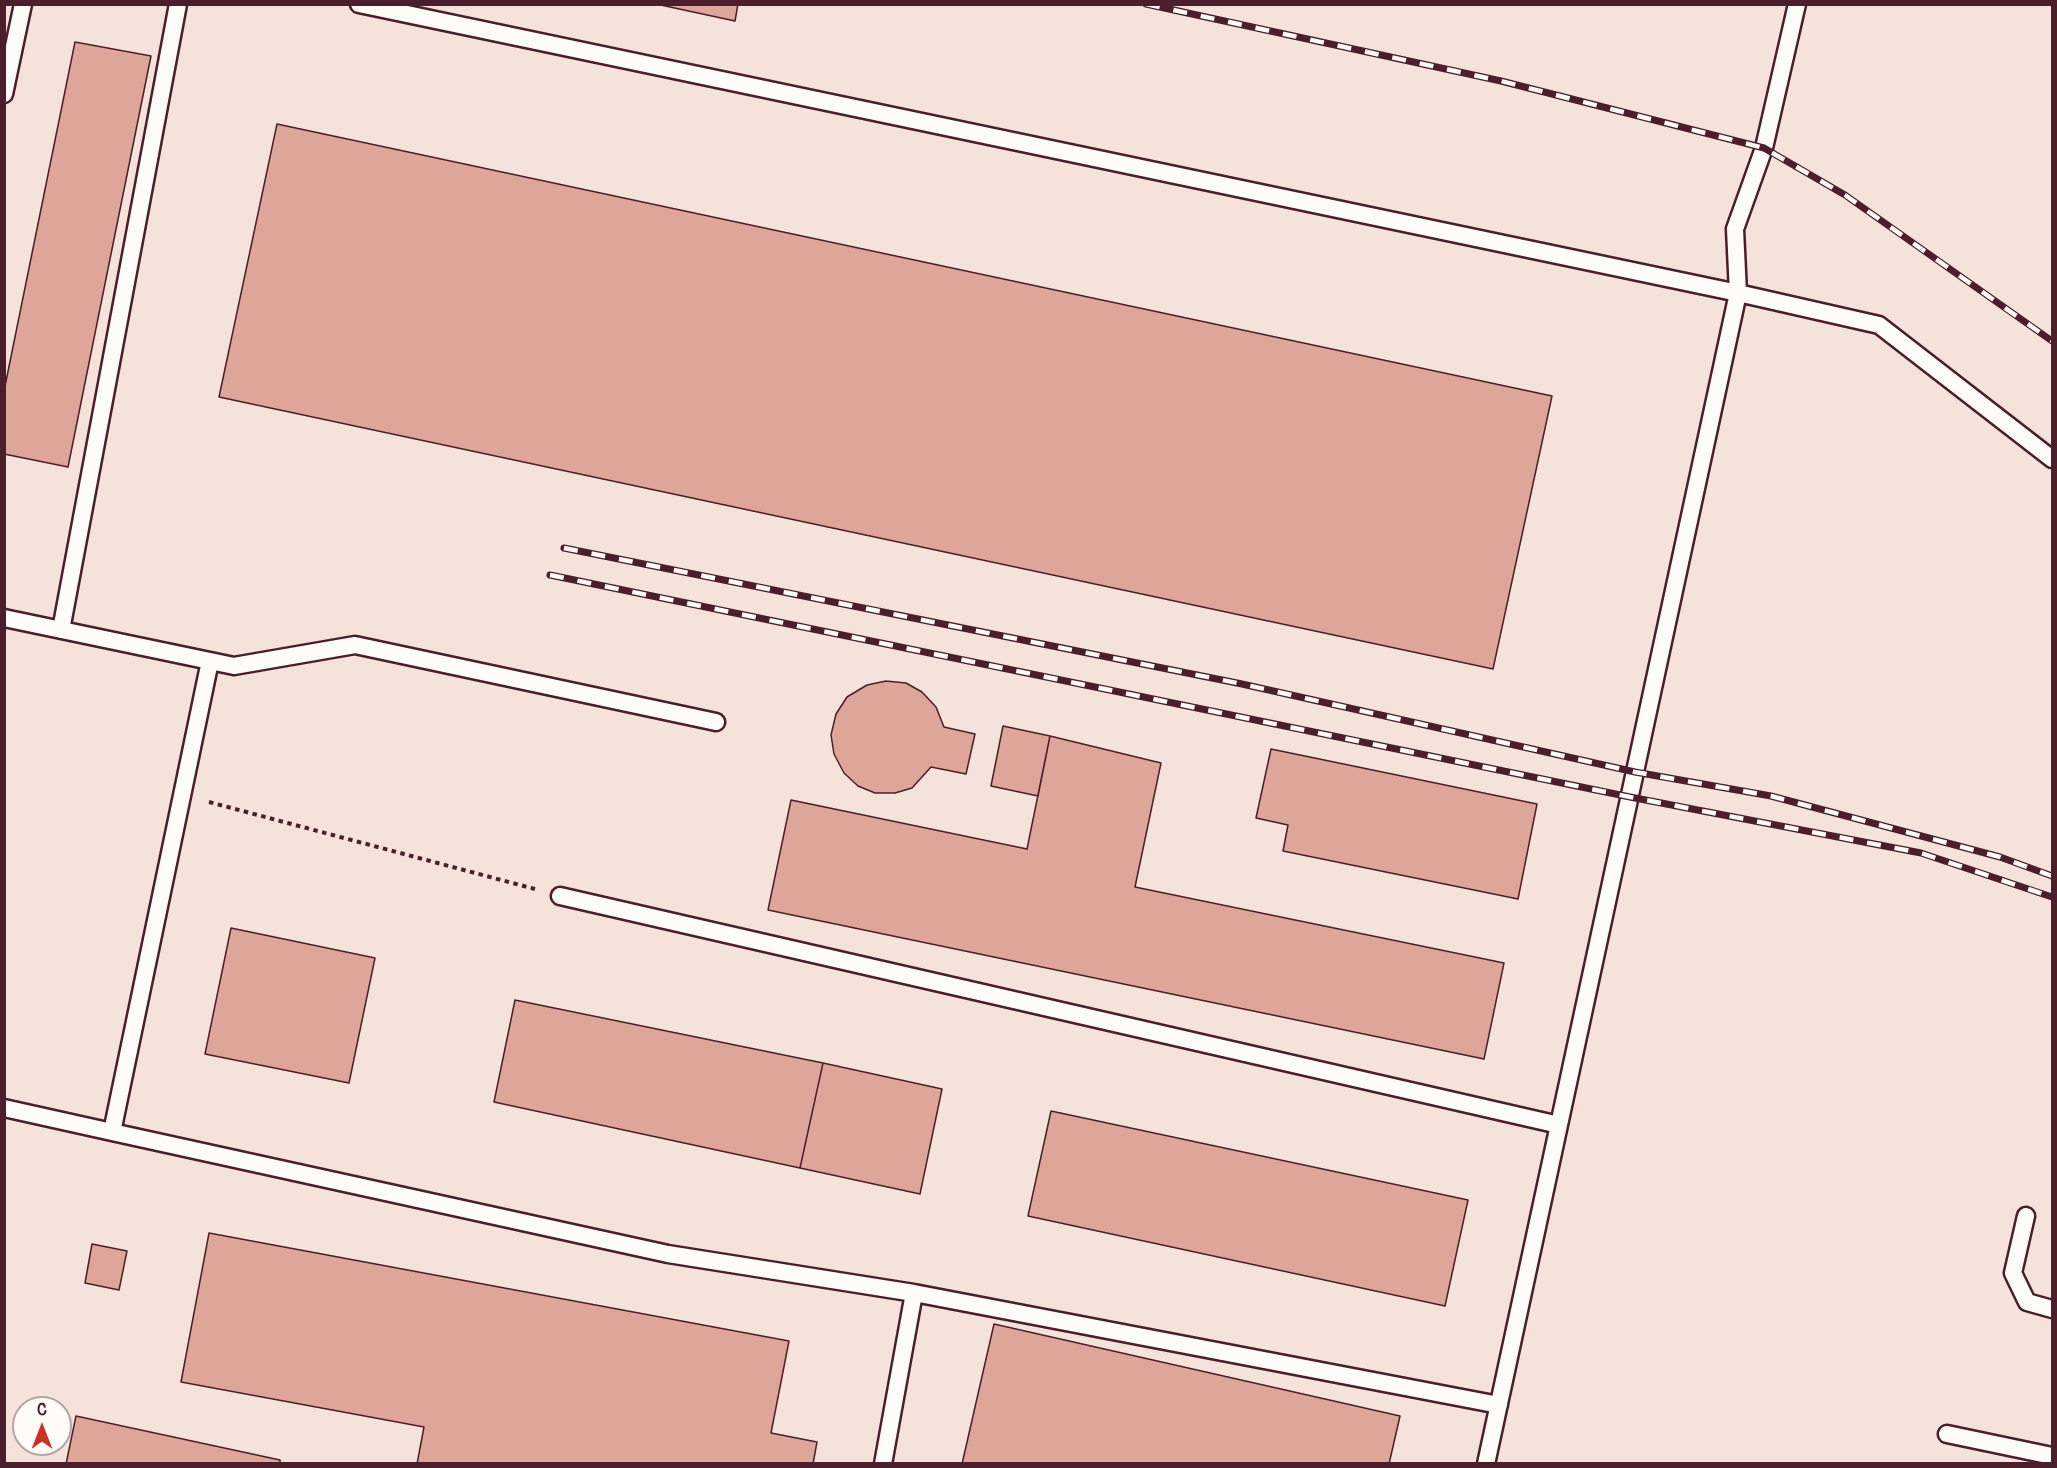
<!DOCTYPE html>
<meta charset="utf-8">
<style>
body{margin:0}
#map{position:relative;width:2057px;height:1468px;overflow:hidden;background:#fdfcf7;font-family:Pangolin,sans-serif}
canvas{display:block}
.frame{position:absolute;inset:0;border:6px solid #4a1f2b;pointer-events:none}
.north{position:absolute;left:12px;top:1396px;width:60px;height:60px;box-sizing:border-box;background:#fdfcf7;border:2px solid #b5a4a5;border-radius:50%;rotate:0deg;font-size:16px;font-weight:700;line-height:24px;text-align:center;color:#4a1f2b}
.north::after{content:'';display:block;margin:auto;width:21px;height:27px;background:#c8321e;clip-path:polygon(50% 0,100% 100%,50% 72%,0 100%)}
</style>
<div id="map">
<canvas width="2057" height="1468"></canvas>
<div class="frame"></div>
<div class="north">С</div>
</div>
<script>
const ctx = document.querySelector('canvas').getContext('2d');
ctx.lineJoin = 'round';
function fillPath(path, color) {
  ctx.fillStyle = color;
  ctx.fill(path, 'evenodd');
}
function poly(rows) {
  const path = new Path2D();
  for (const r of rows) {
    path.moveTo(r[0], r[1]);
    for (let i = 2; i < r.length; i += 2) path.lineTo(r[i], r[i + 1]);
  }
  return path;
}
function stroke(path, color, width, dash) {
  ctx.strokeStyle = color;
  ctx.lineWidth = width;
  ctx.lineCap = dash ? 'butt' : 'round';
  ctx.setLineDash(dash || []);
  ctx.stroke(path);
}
const built = poly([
 [5,5,2052,5,2052,1463,5,1464],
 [24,1408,60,1408,60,1444,24,1444]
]);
const building = poly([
 [656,4,738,4,735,21,656,4],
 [75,42,151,56,68,467,4,454,4,391,75,42],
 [277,124,1552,396,1493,669,219,397,277,124],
 [886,681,906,683,922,692,936,707,944,727,975,734,966,774,931,767,912,788,895,793,875,793,858,786,844,773,834,754,831,735,836,714,847,697,867,685,886,681],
 [1003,726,1050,736,1038,796,991,786,1003,726],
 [1050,736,1161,763,1135,887,1504,963,1484,1059,768,910,791,800,1027,849,1050,736],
 [1271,749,1537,804,1518,899,1283,851,1288,825,1256,818,1271,749],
 [231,928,375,958,349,1083,205,1054,231,928],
 [515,1000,823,1063,800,1168,494,1102,515,1000],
 [823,1063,942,1089,920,1194,800,1168,823,1063],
 [1051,1111,1468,1200,1445,1306,1028,1216,1051,1111],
 [209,1233,789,1341,771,1433,817,1442,813,1464,417,1464,424,1427,181,1382,209,1233],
 [92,1244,127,1251,119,1290,85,1283,92,1244],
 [994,1324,1400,1416,1389,1464,962,1464,994,1324],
 [76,1416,280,1460,280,1464,66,1464,76,1416]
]);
const path = poly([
 [209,802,535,889]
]);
const lane = poly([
 [359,4,1738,293,1879,325,2052,459],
 [4,94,23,4],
 [4,618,234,666,355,645,716,722],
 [61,630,178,4],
 [560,896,1559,1125],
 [4,1108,112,1132,210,661],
 [112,1132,668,1254,914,1293],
 [2026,1216,2013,1273,2027,1302,2052,1309],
 [1947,1434,2052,1456],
 [883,1464,914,1293,1499,1405],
 [1486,1464,1738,293,1735,229,1764,148,1797,4]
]);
const rail = poly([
 [1146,4,1501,81,1764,148,1845,195,2052,341],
 [564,548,1242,684,1635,772,1771,796,2000,857,2052,876],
 [550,575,1630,797,1921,853,2052,897]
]);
fillPath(built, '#f4e2db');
fillPath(building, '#dea599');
stroke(building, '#4a1f2b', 1.5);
stroke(lane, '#4a1f2b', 21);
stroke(path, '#4a1f2b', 4, [4.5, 4.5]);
stroke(lane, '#fdfcf7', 16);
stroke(rail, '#4a1f2b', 7);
stroke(rail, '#fdfcf7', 4.5, [14]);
</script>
